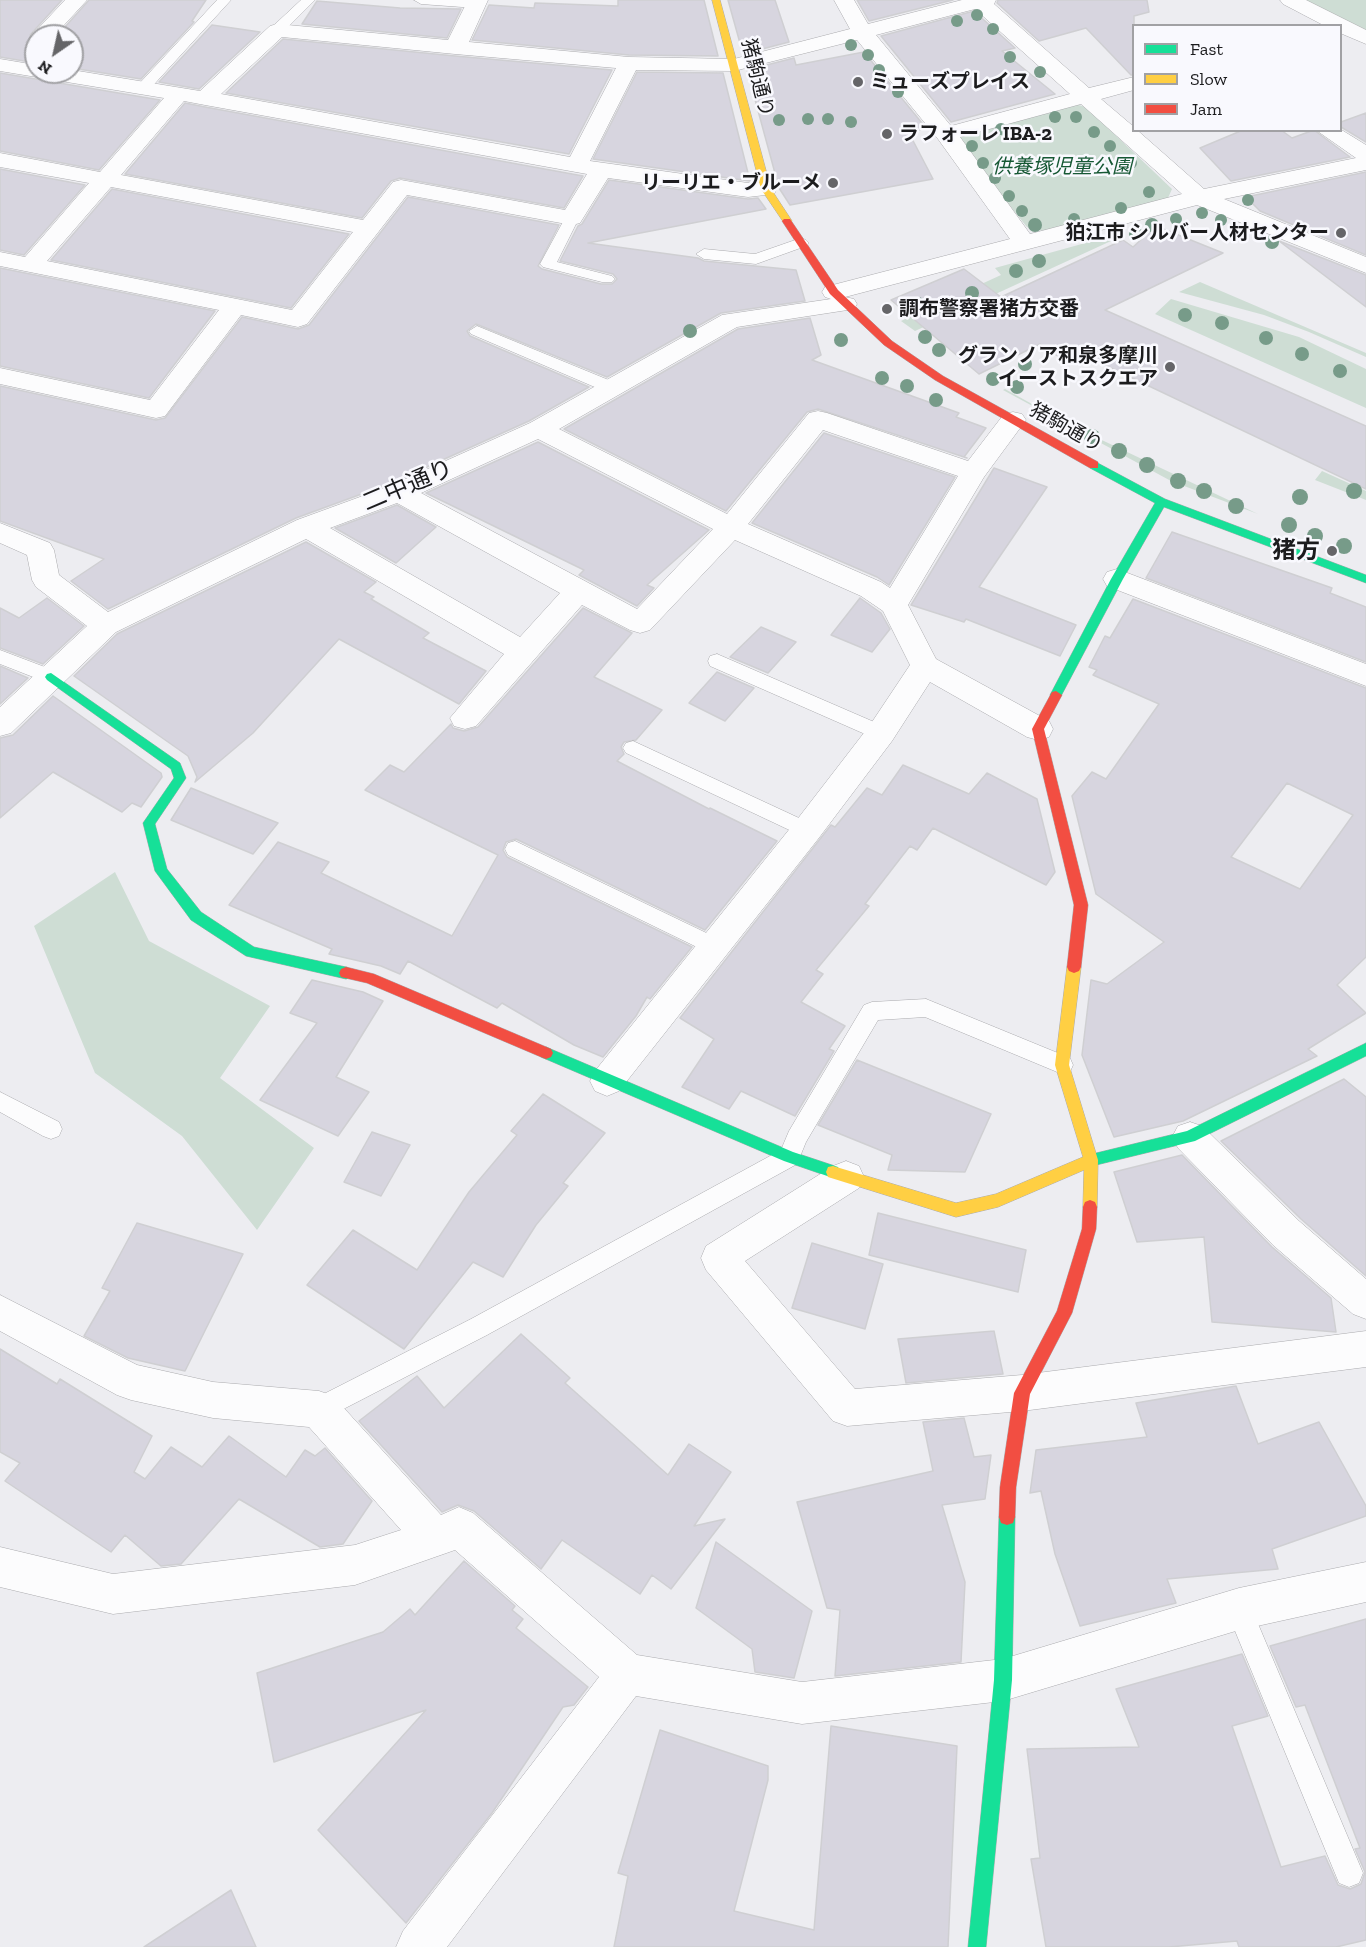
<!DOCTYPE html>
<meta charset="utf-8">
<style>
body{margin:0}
#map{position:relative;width:1366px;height:1947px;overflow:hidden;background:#ededf1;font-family:"Zilla Slab",serif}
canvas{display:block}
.legend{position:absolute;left:1132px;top:24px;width:210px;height:108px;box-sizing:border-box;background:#f9f9fe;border:2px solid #a1a1a4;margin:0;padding:8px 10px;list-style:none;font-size:18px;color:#1c1c1e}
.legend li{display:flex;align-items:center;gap:12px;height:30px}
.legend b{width:30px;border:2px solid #a1a1a4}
.north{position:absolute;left:24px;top:24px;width:60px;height:60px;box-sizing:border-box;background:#f9f9fe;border:2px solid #a1a1a4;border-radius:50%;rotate:214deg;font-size:16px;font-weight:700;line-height:24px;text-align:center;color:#1c1c1e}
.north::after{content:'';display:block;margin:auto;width:21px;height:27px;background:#656568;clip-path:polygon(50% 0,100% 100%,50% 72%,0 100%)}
</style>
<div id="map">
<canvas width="1366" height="1947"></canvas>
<ul class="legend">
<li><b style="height:8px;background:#16e098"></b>Fast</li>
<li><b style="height:8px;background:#ffcf43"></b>Slow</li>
<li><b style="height:8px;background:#f24e42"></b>Jam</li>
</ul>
<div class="north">N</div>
</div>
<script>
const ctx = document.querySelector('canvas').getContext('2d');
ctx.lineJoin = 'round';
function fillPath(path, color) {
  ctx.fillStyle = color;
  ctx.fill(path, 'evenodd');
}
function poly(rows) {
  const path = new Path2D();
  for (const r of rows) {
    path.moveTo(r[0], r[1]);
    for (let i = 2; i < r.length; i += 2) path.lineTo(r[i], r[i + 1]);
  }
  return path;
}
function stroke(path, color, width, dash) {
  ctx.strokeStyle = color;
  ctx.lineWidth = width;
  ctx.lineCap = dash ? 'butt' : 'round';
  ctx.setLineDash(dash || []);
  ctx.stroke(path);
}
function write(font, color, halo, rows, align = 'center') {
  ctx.font = font + ' "Zilla Slab","Noto Sans JP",serif';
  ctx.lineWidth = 5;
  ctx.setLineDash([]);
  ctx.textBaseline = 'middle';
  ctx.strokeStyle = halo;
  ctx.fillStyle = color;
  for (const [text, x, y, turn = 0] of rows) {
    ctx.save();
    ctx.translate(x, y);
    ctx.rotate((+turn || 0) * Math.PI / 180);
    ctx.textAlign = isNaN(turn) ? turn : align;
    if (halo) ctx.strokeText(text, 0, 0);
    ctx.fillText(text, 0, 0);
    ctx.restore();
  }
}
const green = poly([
 [1302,0,1366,0,1366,32],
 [1075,104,1086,107,1172,189,1168,198,1043,231,1027,227,956,140,963,134],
 [1107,237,1111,241,915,331,901,321,1001,275,995,268],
 [1200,282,1366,353,1366,357,1309,332,1264,315,1179,292],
 [1171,299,1299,337,1366,369,1366,408,1155,314],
 [1005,389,1068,424,1258,514,1171,481,1003,390],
 [1322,471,1366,491,1366,500,1315,480],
 [115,872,149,941,270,1006,220,1078,314,1148,257,1230,182,1136,95,1073,34,926]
]);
const building = poly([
 [0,0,62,0,30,35,33,41,36,42,36,63,0,57,0,0],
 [89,0,206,0,192,21,194,22,141,79,72,68,72,36,57,36,89,0],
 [618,0,704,0,718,56,629,55,472,40,489,5,534,8,535,3,618,6,618,0],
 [728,0,775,0,789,42,743,54,728,0],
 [857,0,953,0,869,21,857,0],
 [998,0,1147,0,1149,12,1134,16,1134,75,1131,75,1086,28,1039,41,997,3,998,0],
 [317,1,400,8,461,9,447,38,302,24,317,1],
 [974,11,1015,48,1002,51,1055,94,951,122,881,36,974,11],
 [212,25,260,32,199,89,159,82,212,25],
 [283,39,455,56,612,70,569,154,226,93,283,39],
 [864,52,926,128,909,133,933,179,790,205,779,188,747,70,794,58,796,65,864,52],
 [637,72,723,73,750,181,593,159,637,72],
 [0,73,160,100,99,170,0,151,0,73],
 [185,103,205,107,583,176,564,208,400,178,391,181,362,218,125,174,185,103],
 [1366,113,1366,142,1341,127,1341,122,1366,113],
 [1243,130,1281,130,1292,138,1314,130,1350,157,1231,181,1200,148,1243,130],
 [0,169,85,185,24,255,0,250,0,169],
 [1366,172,1366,255,1260,211,1246,197,1366,172],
 [609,180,748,199,758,198,766,209,588,243,698,258,704,261,796,270,805,301,721,313,607,377,476,324,467,331,470,336,589,387,529,421,389,484,296,518,108,609,71,581,104,559,0,521,0,386,156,420,165,418,242,317,298,329,309,325,408,197,559,225,538,266,542,269,601,284,612,284,617,279,613,274,560,261,578,226,582,224,609,180],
 [112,189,349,234,291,308,51,260,112,189],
 [1156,226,1223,253,1105,310,1366,426,1366,489,1073,350,1062,359,1040,344,979,374,891,300,964,269,1001,297,1123,240,1133,247,1156,226],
 [1279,241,1366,275,1366,307,1279,241],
 [0,268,215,311,149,398,0,366,0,268],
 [810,318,821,355,812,360,959,413,956,417,986,428,964,457,967,458,818,409,807,412,726,511,564,429,738,329,810,318],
 [824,433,955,477,889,585,877,577,752,523,824,433],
 [538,442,709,530,647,585,654,588,637,606,579,575,584,570,426,493,538,442],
 [994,468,1047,487,979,587,1076,625,1060,656,966,619,964,622,911,605,994,468],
 [397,505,436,527,396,563,335,528,397,505],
 [1172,532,1332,588,1330,593,1366,607,1366,662,1146,578,1172,532],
 [306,542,376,582,364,592,374,597,371,599,429,633,423,638,486,671,459,704,339,639,253,733,195,782,197,777,188,756,74,676,117,634,306,542],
 [47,598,84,626,43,664,0,648,0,608,19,618,47,598],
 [860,598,881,613,890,629,872,652,831,635,860,598],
 [1133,599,1366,688,1366,957,1337,985,1366,1013,1308,1049,1317,1056,1183,1121,1114,1137,1082,1055,1091,980,1107,984,1164,942,1096,894,1072,796,1092,772,1106,779,1159,704,1093,675,1097,670,1089,667,1105,636,1110,638,1133,599],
 [1287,783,1353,815,1300,889,1231,857,1287,783],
 [583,608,632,633,594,677,662,710,636,740,624,742,621,747,624,754,617,761,709,809,710,808,777,841,705,930,516,839,506,842,503,850,507,857,692,947,650,999,647,997,636,1016,603,1057,574,1045,502,1003,497,1008,408,961,400,974,381,966,329,954,332,949,229,905,278,842,329,862,321,873,452,936,498,855,365,790,390,765,404,772,451,724,453,728,464,731,478,727,583,608],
 [761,627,796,642,768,673,730,657,761,627],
 [0,666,28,678,0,704,0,666],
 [717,672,754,688,725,721,689,703,717,672],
 [53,696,161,773,162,777,141,807,132,803,122,812,53,772,0,818,0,738,13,735,53,696],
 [903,765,969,794,987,773,1037,799,1055,872,1046,885,933,828,917,850,910,846,865,904,869,906,816,970,823,974,801,1002,845,1026,829,1049,834,1051,795,1116,741,1091,729,1109,682,1087,714,1039,680,1018,831,825,835,827,867,788,882,795,903,765],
 [191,788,278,823,253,854,171,820,191,788],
 [312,980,363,992,383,1001,336,1077,369,1092,338,1136,260,1100,317,1023,290,1013,312,980],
 [857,1060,991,1114,965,1172,888,1170,892,1155,818,1125,857,1060],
 [1344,1079,1366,1097,1366,1276,1301,1219,1221,1141,1344,1079],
 [543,1094,605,1133,563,1183,568,1186,536,1225,503,1277,473,1262,404,1349,307,1285,353,1230,417,1270,469,1192,517,1135,511,1131,543,1094],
 [372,1132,410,1145,381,1196,344,1182,372,1132],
 [1182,1155,1272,1247,1331,1298,1336,1332,1212,1322,1204,1237,1137,1242,1114,1172,1182,1155],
 [878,1213,1026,1250,1018,1292,869,1255,878,1213],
 [137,1223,243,1254,185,1371,128,1358,84,1336,110,1291,102,1288,137,1223],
 [812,1243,883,1264,865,1329,792,1308,812,1243],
 [994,1331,1003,1374,906,1383,898,1339,994,1331],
 [521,1334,570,1378,565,1383,668,1475,689,1444,731,1472,694,1526,725,1519,671,1589,652,1575,640,1594,562,1540,541,1569,474,1511,458,1505,442,1512,359,1421,417,1376,444,1408,521,1334],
 [0,1349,57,1384,60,1379,152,1436,134,1472,145,1479,171,1447,202,1467,229,1436,286,1477,305,1450,315,1456,325,1448,372,1501,343,1544,320,1547,239,1499,181,1564,161,1566,125,1535,111,1552,5,1481,20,1463,0,1452,0,1349],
 [1236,1386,1258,1444,1319,1422,1366,1506,1366,1516,1272,1549,1278,1569,1167,1579,1176,1603,1080,1626,1055,1554,1041,1491,1030,1493,1036,1450,1147,1437,1136,1403,1236,1386],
 [964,1418,974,1457,991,1455,985,1499,942,1505,965,1582,961,1662,835,1676,840,1610,827,1608,797,1502,933,1471,923,1422,964,1418],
 [716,1542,812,1611,794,1678,755,1672,752,1649,696,1608,716,1542],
 [464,1561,515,1606,512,1610,523,1619,516,1628,588,1687,574,1705,563,1707,492,1813,406,1923,318,1830,426,1710,274,1762,257,1673,383,1632,410,1609,415,1615,464,1561],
 [1366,1619,1366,1940,1336,1947,1239,1947,1237,1941,1169,1947,1046,1947,1031,1859,1040,1858,1027,1749,1139,1747,1116,1689,1242,1654,1268,1716,1232,1726,1281,1867,1325,1856,1338,1885,1350,1889,1361,1884,1365,1872,1355,1849,1360,1848,1305,1705,1296,1707,1270,1646,1366,1619],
 [831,1726,957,1746,948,1947,614,1947,628,1876,618,1873,660,1730,768,1766,768,1780,734,1911,814,1930,831,1726],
 [231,1890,256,1947,144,1947,231,1890]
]);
const lane = poly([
 [217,0,231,0,148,91,138,91,136,88,138,85,217,0],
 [301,0,315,0,282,33,272,33,270,30,272,27,301,0],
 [414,0,475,0,483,4,476,8,421,4,414,0],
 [572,214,579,218,557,262,612,276,615,279,612,282,602,282,543,267,540,264,565,218,572,214],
 [801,238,806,240,809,243,806,246,756,264,704,259,696,254,704,249,755,254,801,238],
 [477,326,616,383,618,387,616,391,604,391,471,334,469,331,477,326],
 [0,650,58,672,60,677,58,682,51,684,0,664,0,650],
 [717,654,888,728,891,733,888,738,881,740,874,738,710,666,708,661,710,656,717,654],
 [633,741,814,825,817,830,814,835,807,838,800,835,626,753,623,748,626,743,633,741],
 [515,841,721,940,724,946,721,952,714,954,707,952,508,855,505,849,508,843,515,841],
 [926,999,1070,1058,1073,1065,1070,1072,1062,1074,925,1017,878,1020,806,1142,797,1164,487,1335,328,1417,319,1421,310,1417,307,1409,310,1401,471,1319,781,1150,789,1131,864,1005,872,1002,926,999],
 [0,1092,59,1122,62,1129,59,1136,51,1139,43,1136,0,1112,0,1092],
 [1239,1596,1248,1600,1363,1873,1359,1883,1349,1887,1339,1883,1226,1609,1230,1600,1239,1596]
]);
const street = poly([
 [65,0,87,0,54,36,36,36,35,40,32,36,35,32,65,0],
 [468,0,488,0,469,42,629,57,734,59,850,29,834,0,854,0,868,24,962,0,996,0,994,4,1089,88,1134,77,1134,90,1101,99,1134,127,1134,130,1137,130,1204,189,1356,158,1316,130,1340,129,1366,145,1366,170,1224,199,1366,257,1366,273,1197,205,845,297,854,299,857,304,854,309,737,327,559,429,727,514,809,413,818,411,827,413,968,461,1004,414,1013,412,1022,414,1026,420,984,477,908,605,936,659,1049,721,1053,729,1049,737,1038,740,1027,737,930,682,892,741,818,839,619,1091,607,1096,595,1091,590,1081,595,1071,796,821,870,725,910,665,883,611,861,596,735,540,650,630,640,633,630,630,582,605,476,726,465,729,454,726,450,718,504,654,306,539,116,632,11,733,0,736,0,707,87,626,36,587,32,580,27,555,0,543,0,523,50,543,54,550,59,575,108,612,297,520,390,486,530,423,722,315,831,299,825,297,822,292,825,287,1010,239,938,139,857,40,734,71,636,70,590,161,748,183,766,182,774,184,777,189,774,194,748,197,608,178,580,223,572,225,407,195,307,324,298,327,241,315,165,416,156,418,0,384,0,368,150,400,219,310,0,266,0,252,25,257,89,183,0,167,0,153,100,172,164,98,0,71,0,59,36,65,36,72,72,72,72,70,200,91,270,26,277,24,448,40,468,0],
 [975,9,1070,94,951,126,876,35,975,9],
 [282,37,455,54,616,68,570,157,221,94,282,37],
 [184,101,205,105,587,174,565,210,401,180,393,182,363,220,121,175,184,101],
 [1081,104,1182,194,1030,234,960,137,1081,104],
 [111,187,353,232,292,310,47,261,111,187],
 [823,430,958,476,890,588,881,582,748,524,823,430],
 [538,439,713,529,637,609,421,493,538,439],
 [397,503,560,593,520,637,330,528,397,503],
 [1280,0,1306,0,1366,30,1366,44,1340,33,1340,26,1325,26,1283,4,1280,0],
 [1117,569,1366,664,1366,686,1107,586,1103,579,1107,572,1117,569],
 [1190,1122,1202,1126,1299,1221,1366,1279,1366,1319,1353,1314,1273,1245,1178,1148,1172,1137,1178,1126,1190,1122],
 [846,1161,859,1166,864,1177,859,1188,745,1261,855,1389,1022,1375,1366,1331,1366,1367,1022,1411,847,1426,833,1421,706,1270,701,1258,706,1246,833,1166,846,1161],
 [0,1295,137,1365,213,1382,319,1391,333,1396,441,1515,459,1507,473,1513,637,1655,802,1682,1003,1659,1239,1588,1366,1562,1366,1602,1239,1630,1003,1701,802,1724,636,1696,447,1947,396,1947,403,1931,599,1677,455,1550,355,1585,113,1614,0,1587,0,1547,113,1574,355,1545,401,1530,309,1427,213,1418,131,1400,117,1395,0,1331,0,1295]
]);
const fast = poly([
 [1094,461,1165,499,1366,575,1366,583,1164,507,1123,579,1060,698,1052,698,1050,695,1111,579,1155,503,1090,468,1090,462,1094,461],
 [51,673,180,763,186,778,155,824,167,869,201,912,254,947,346,967,351,969,353,973,351,977,346,979,246,956,191,920,155,871,143,823,174,778,171,769,47,680,45,677,47,674,51,673],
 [1366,1043,1366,1056,1195,1141,1088,1167,1083,1165,1081,1161,1083,1157,1088,1155,1187,1131,1366,1043],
 [546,1047,793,1152,838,1167,840,1172,838,1177,833,1178,784,1161,541,1057,539,1053,541,1049,546,1047],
 [1007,1509,1013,1511,1015,1517,1012,1680,986,1947,968,1947,994,1680,999,1517,1001,1511,1007,1509]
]);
const slow = poly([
 [712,0,720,0,771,189,792,221,790,223,784,223,761,189,712,0],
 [1074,961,1079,963,1081,967,1069,1065,1098,1160,1097,1207,1095,1212,1090,1214,1085,1212,1083,1207,1084,1170,998,1207,956,1217,828,1177,826,1172,828,1167,833,1166,956,1203,996,1194,1083,1157,1055,1065,1067,967,1069,963,1074,961]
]);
const jam = poly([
 [784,219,790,219,838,290,892,341,943,376,1098,462,1098,468,1090,468,935,380,884,345,830,294,782,221,784,219],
 [1056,691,1062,695,1044,729,1088,905,1081,967,1079,971,1074,973,1069,971,1067,967,1074,905,1032,729,1052,692,1056,691],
 [346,967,374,974,551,1049,553,1053,551,1057,546,1059,541,1057,367,983,341,977,339,973,341,969,346,967],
 [1090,1200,1095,1202,1097,1207,1096,1229,1072,1313,1030,1394,1016,1487,1015,1517,1013,1523,1007,1525,1001,1523,999,1517,1000,1487,1014,1393,1057,1311,1082,1229,1083,1207,1085,1202,1090,1200]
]);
const trees = [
 [977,15,6],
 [957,21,6],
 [993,29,6],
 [851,45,6],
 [868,55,6],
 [1010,57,6],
 [879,70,6],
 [1040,72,6],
 [898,92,6],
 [1055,117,6],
 [1076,117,6],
 [808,119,6],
 [828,119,6],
 [779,120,6],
 [851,122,6],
 [1001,129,6],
 [1094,132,6],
 [972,146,6],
 [1110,146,6],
 [983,163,6],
 [1131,163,6],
 [995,178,6],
 [1149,192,6],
 [1009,196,6],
 [1248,200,6],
 [1121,208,6],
 [1022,211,6],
 [1202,213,6],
 [1074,219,6],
 [1176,219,6],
 [1221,220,6],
 [1035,225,7],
 [1152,225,7],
 [1136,234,7],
 [1272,242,7],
 [1039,261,7],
 [1016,271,7],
 [972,293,7],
 [918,304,7],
 [943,307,7],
 [1185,315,7],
 [1222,323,7],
 [690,331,7],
 [925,337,7],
 [1266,338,7],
 [841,340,7],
 [939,350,7],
 [1302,354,7],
 [1025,364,7],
 [1340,371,7],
 [882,378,7],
 [993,379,7],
 [907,386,7],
 [1017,387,7],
 [936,400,7],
 [1092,437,8],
 [1119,451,8],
 [1147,465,8],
 [1178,481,8],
 [1204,491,8],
 [1354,491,8],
 [1300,497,8],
 [1236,506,8],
 [1289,525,8],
 [1315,536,8],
 [1344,546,8]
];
const markers = [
 [858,82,6,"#656568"],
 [887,134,6,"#656568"],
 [833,183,6,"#656568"],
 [1341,233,6,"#656568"],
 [887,309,6,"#656568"],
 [1170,367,6,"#656568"],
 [1332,551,6,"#656568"]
];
const farStreetnames = [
 ["猪駒通り",757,78,76],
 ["猪駒通り",1066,428,29]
];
const farPoinames = [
 ["ミューズプレイス",870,82],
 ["ラフォーレ IBA-2",899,134],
 ["リーリエ・ブルーメ",821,183,"right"],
 ["狛江市 シルバー人材センター",1329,233,"right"],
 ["調布警察署猪方交番",899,309],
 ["グランノア和泉多摩川",1158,356,"right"],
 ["イーストスクエア",1158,379,"right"]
];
const farParknames = [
 ["供養塚児童公園",1062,167]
];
const streetNames = [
 ["二中通り",408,486,-23]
];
const poiNames = [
 ["猪方",1320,551]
];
fillPath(green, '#ceddd4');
fillPath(building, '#d7d5df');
stroke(building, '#cfcfd2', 1.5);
stroke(lane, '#ababae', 1);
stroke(street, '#ababae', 1);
stroke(fast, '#ababae', 1);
stroke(slow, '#ababae', 1);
stroke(jam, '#ababae', 1);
fillPath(lane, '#fcfcfd');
fillPath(street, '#fcfcfd');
fillPath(fast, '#16e098');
fillPath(slow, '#ffcf43');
fillPath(jam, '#f24e42');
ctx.fillStyle = '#779b89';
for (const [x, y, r] of trees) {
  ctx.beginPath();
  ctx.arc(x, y, r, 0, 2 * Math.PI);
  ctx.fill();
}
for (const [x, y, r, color] of markers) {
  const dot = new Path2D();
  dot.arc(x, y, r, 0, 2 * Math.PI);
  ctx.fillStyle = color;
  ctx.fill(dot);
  stroke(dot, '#f9f9fe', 2);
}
write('20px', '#1c1c1e', '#f9f9fe', farStreetnames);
write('bold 20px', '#1c1c1e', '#f9f9fe', farPoinames, 'left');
write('italic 20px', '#165834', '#f9f9fe', farParknames);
write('24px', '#1c1c1e', '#f9f9fe', streetNames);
write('bold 24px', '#1c1c1e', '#f9f9fe', poiNames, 'right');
</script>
